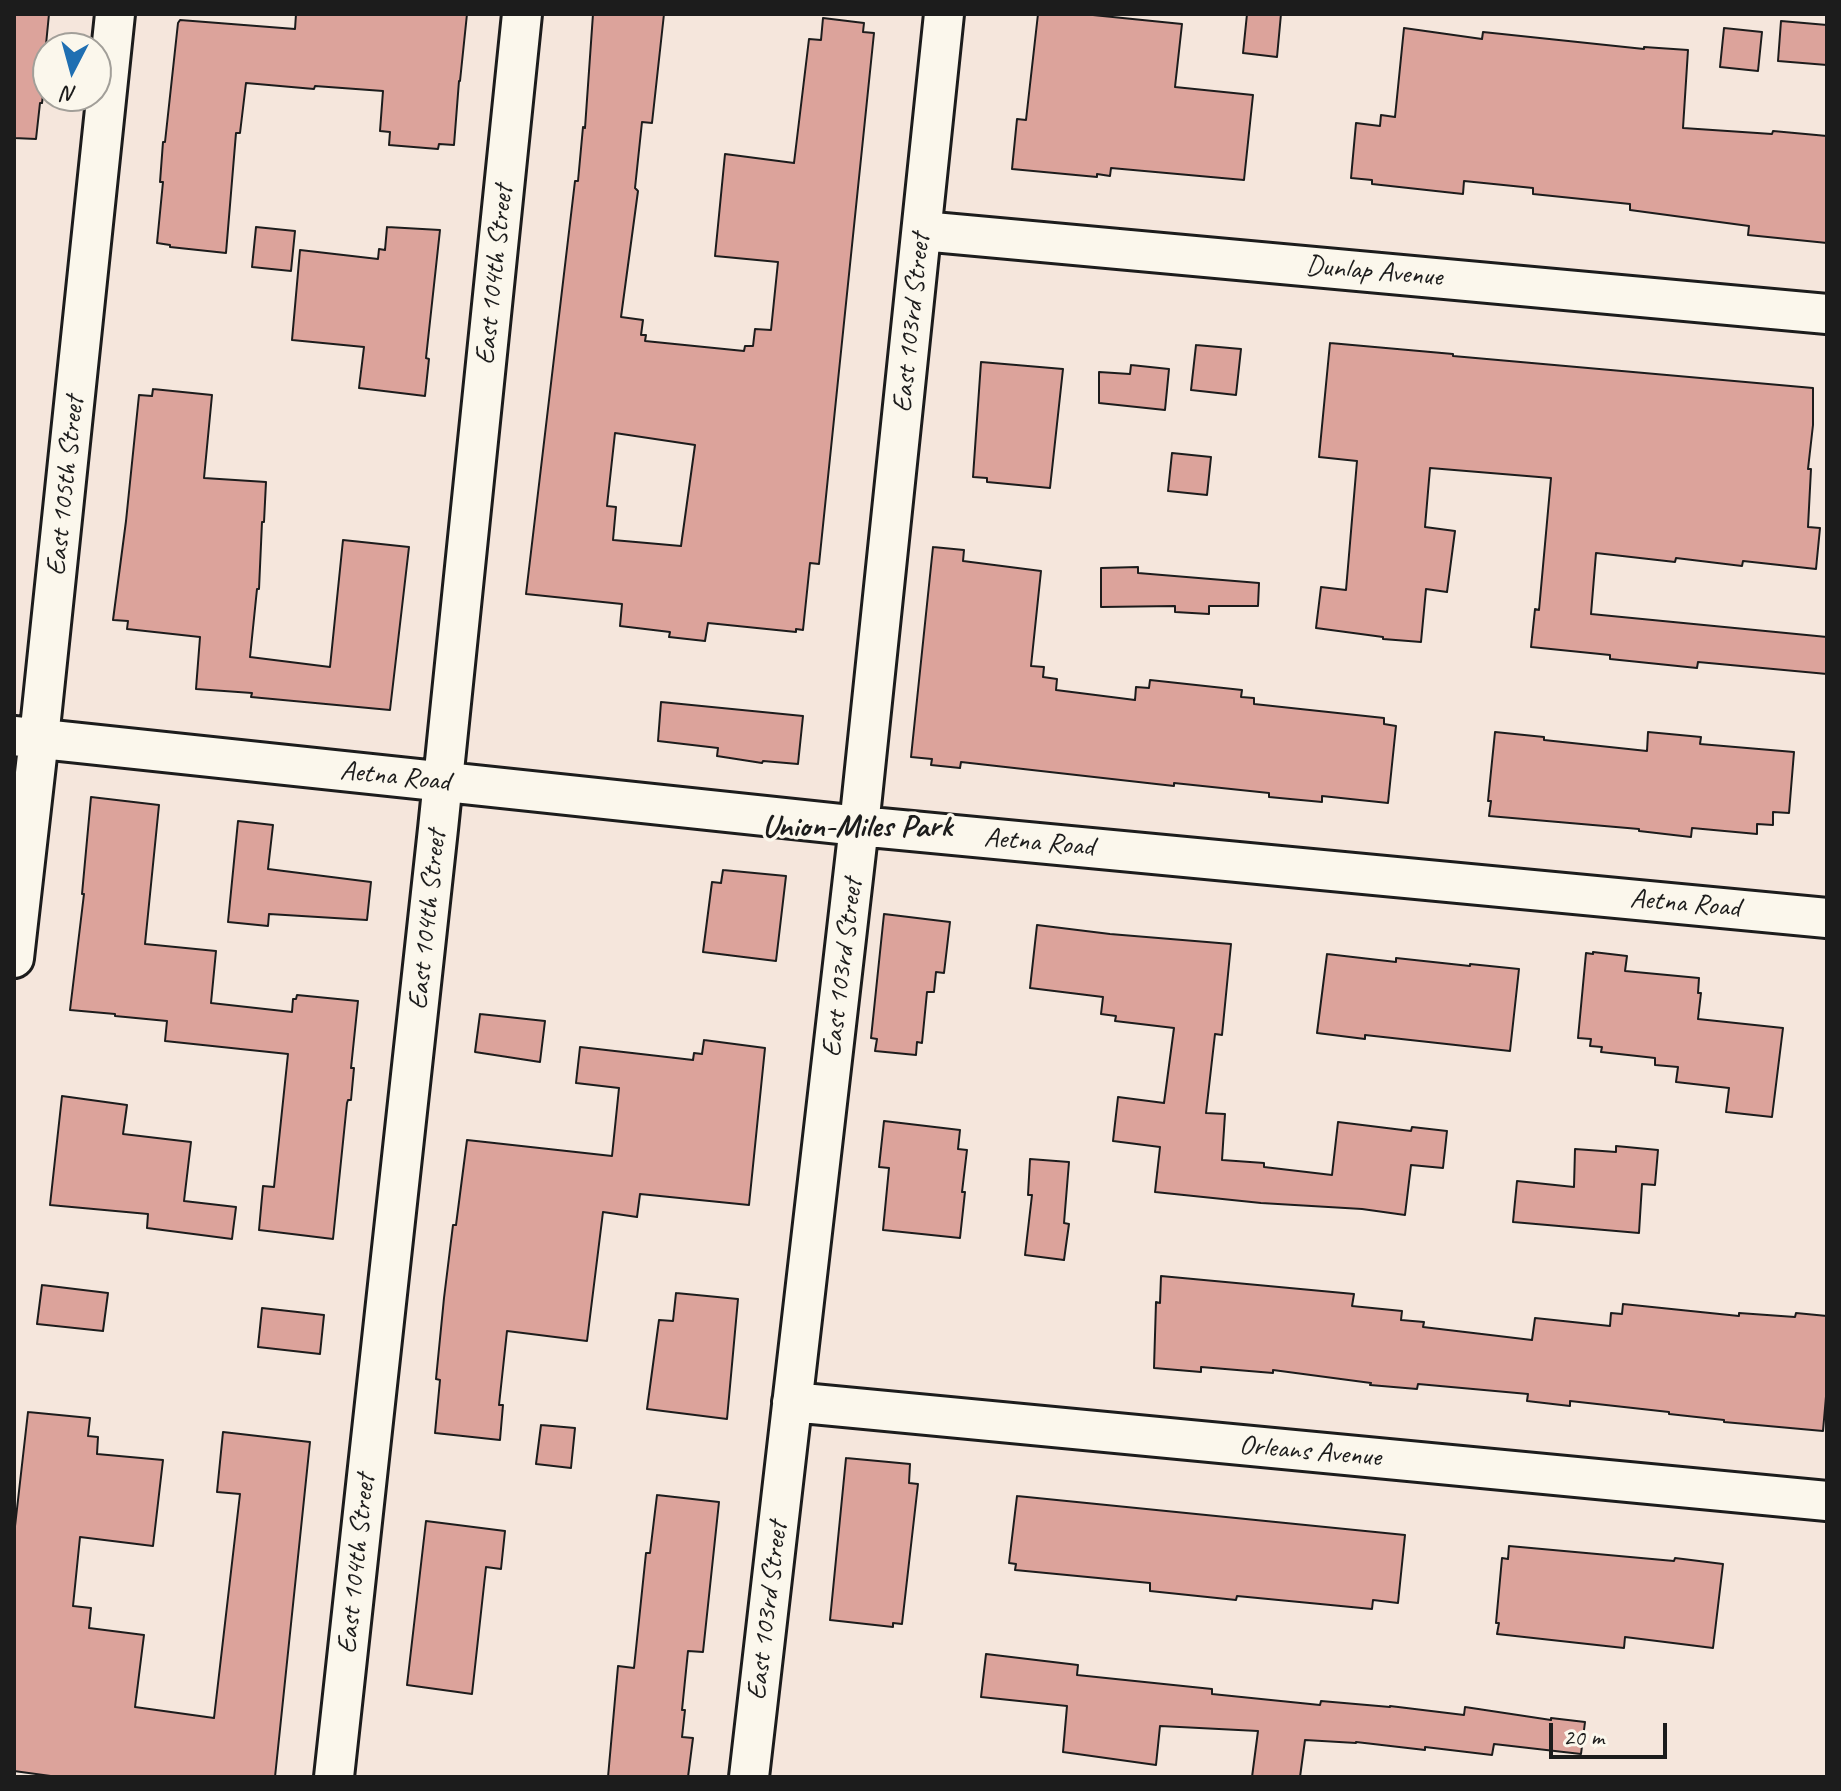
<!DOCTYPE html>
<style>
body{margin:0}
#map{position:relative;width:1841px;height:1791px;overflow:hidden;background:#f5e6dc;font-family:Caveat,sans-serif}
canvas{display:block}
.frame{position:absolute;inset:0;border:16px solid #1c1c1c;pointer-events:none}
.north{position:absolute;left:32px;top:32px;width:80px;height:80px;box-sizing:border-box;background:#fbf7ec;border:2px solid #a29f99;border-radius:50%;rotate:186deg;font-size:22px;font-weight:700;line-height:32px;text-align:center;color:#1c1c1c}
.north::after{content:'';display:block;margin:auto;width:28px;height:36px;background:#1f6fb2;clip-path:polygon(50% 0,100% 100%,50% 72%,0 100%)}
.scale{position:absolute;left:1549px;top:1723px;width:118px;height:36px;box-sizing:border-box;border:4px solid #1c1c1c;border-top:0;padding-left:10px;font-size:24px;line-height:28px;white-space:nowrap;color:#1c1c1c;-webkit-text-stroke:6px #fbf7ec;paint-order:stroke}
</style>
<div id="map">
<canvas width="1841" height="1791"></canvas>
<div class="frame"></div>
<div class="north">N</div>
<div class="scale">20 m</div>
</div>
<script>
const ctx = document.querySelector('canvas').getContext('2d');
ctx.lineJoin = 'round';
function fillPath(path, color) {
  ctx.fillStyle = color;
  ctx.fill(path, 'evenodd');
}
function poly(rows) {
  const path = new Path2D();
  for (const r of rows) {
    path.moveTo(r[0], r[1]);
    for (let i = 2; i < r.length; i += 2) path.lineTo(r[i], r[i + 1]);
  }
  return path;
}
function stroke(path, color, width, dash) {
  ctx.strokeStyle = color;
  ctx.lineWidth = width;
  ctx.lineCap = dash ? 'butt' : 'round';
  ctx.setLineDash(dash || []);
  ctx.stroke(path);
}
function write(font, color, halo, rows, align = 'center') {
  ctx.font = font + ' Caveat,sans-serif';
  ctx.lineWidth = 7;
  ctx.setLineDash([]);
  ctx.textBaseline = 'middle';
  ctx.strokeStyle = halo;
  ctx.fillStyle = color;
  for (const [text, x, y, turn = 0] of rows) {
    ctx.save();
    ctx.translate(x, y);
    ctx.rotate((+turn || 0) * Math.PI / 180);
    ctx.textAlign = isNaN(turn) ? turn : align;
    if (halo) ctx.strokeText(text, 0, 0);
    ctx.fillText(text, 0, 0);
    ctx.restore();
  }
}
const building = poly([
 [14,14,49,14,44,65,47,65,42,103,40,103,36,139,14,138,14,14],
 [296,14,467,14,460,81,459,81,454,145,439,144,438,149,389,145,390,132,380,131,383,91,315,86,314,89,246,83,240,133,236,133,226,253,170,247,170,245,157,243,163,182,160,182,163,142,165,142,178,23,180,20,295,29,296,14],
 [593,14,664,14,652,123,642,122,635,188,638,191,621,317,643,320,641,335,646,335,645,341,744,351,745,346,753,346,755,329,771,330,778,262,715,256,725,154,794,163,809,39,821,40,823,18,864,23,863,32,874,33,819,564,810,563,803,630,796,629,796,632,708,623,705,641,669,637,670,632,620,626,622,604,526,594,575,181,578,181,583,127,585,128,593,14],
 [615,433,695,445,681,546,613,540,616,507,607,506,615,433],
 [1038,14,1083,14,1182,24,1175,87,1253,95,1244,180,1111,168,1110,176,1097,174,1097,177,1012,169,1017,119,1026,120,1038,14],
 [1247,14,1281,14,1277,57,1243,53,1247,14],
 [1781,21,1827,25,1827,65,1778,61,1781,21],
 [1404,28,1482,39,1483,32,1644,49,1644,47,1688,50,1683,128,1772,134,1773,131,1827,136,1827,243,1748,235,1749,226,1630,210,1630,204,1533,194,1533,188,1464,181,1463,194,1372,184,1372,180,1351,178,1356,123,1380,126,1381,115,1395,117,1404,28],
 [1724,28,1762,32,1758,71,1720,67,1724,28],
 [256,227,295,231,291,271,252,267,256,227],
 [387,227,440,230,426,358,429,359,425,396,359,388,364,347,292,340,300,250,378,259,379,249,385,250,387,227],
 [1330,343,1453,354,1453,356,1813,388,1813,425,1808,469,1811,469,1808,527,1820,528,1816,569,1743,561,1742,566,1676,558,1675,562,1596,553,1591,614,1827,637,1827,674,1698,662,1697,668,1610,659,1610,655,1531,647,1535,609,1539,610,1551,478,1430,468,1425,527,1455,531,1447,592,1426,589,1421,642,1383,639,1383,637,1316,628,1321,587,1346,590,1357,461,1319,457,1330,343],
 [1196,345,1241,349,1236,395,1191,390,1196,345],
 [981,362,1063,369,1050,488,987,482,987,478,973,477,981,362],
 [1131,365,1169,369,1165,410,1099,403,1099,372,1130,374,1131,365],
 [153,389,212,395,204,478,266,482,264,522,262,522,259,589,257,589,250,657,330,667,343,540,409,547,390,710,251,697,252,693,196,689,200,637,127,629,128,621,113,620,126,521,139,395,152,396,153,389],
 [1172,453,1211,457,1207,495,1168,491,1172,453],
 [933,547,964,550,963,561,1041,571,1031,666,1044,667,1043,677,1057,679,1056,690,1135,700,1136,687,1149,688,1150,680,1242,690,1241,697,1254,698,1254,704,1384,718,1384,724,1396,726,1388,803,1322,796,1322,802,1269,797,1269,793,1174,783,1174,786,961,762,960,768,931,765,932,759,911,757,933,547],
 [1138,567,1138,573,1259,583,1258,606,1209,606,1209,614,1175,612,1175,606,1101,607,1101,568,1138,567],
 [661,702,803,716,798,764,763,761,762,763,717,756,718,748,658,741,661,702],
 [1495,732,1544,737,1544,740,1647,751,1648,732,1701,737,1700,744,1794,752,1789,813,1773,812,1773,825,1757,824,1757,834,1692,828,1691,837,1639,831,1639,829,1489,816,1491,801,1488,801,1495,732],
 [91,797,159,805,145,944,216,951,211,1003,292,1012,293,999,296,999,297,995,358,1001,351,1068,354,1068,351,1100,348,1100,347,1103,333,1239,259,1230,263,1186,274,1187,288,1054,165,1041,167,1021,115,1016,115,1014,70,1010,84,894,82,894,91,797],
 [238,821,273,825,268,869,371,882,367,920,269,914,268,926,228,922,238,821],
 [723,870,786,876,776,961,703,952,712,882,721,883,723,870],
 [884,914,950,922,944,973,936,972,934,992,927,992,922,1043,917,1042,916,1055,875,1051,877,1039,871,1038,884,914],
 [1037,925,1110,934,1231,944,1222,1035,1215,1034,1206,1113,1225,1114,1222,1160,1264,1163,1264,1167,1332,1175,1338,1122,1411,1131,1412,1127,1447,1131,1443,1168,1411,1165,1405,1215,1362,1209,1261,1203,1155,1192,1160,1147,1113,1141,1118,1097,1164,1103,1174,1028,1115,1021,1116,1016,1101,1014,1103,997,1030,988,1037,925],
 [1593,952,1627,956,1625,971,1699,978,1698,993,1701,993,1698,1019,1783,1028,1772,1117,1726,1112,1729,1088,1676,1082,1678,1067,1655,1065,1655,1058,1601,1052,1602,1047,1590,1046,1591,1039,1578,1038,1586,953,1593,954,1593,952],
 [1327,954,1396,962,1396,958,1470,966,1470,964,1519,969,1510,1051,1365,1035,1365,1039,1317,1033,1327,954],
 [480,1014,545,1021,540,1062,475,1052,480,1014],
 [704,1040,765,1048,749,1205,640,1194,637,1217,603,1212,587,1341,507,1331,499,1405,503,1405,500,1440,435,1433,440,1380,436,1379,444,1298,453,1225,456,1225,467,1140,612,1156,619,1088,576,1083,580,1047,693,1060,694,1053,702,1054,704,1040],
 [62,1096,127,1105,123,1134,191,1142,184,1201,236,1207,232,1239,147,1228,148,1214,50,1205,62,1096],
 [884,1121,960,1130,958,1149,967,1150,962,1192,965,1192,960,1238,883,1230,889,1168,879,1167,884,1121],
 [1616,1146,1658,1150,1655,1185,1642,1184,1639,1233,1513,1222,1517,1181,1574,1187,1575,1149,1616,1152,1616,1146],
 [1030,1159,1069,1162,1064,1223,1069,1224,1064,1260,1025,1255,1032,1195,1028,1195,1030,1159],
 [1161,1276,1354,1294,1352,1306,1402,1311,1401,1320,1424,1322,1423,1327,1532,1340,1535,1318,1610,1326,1611,1313,1622,1314,1623,1304,1739,1316,1739,1313,1795,1317,1796,1313,1827,1316,1827,1385,1823,1431,1724,1422,1724,1420,1669,1414,1669,1412,1570,1401,1570,1406,1527,1401,1528,1394,1418,1384,1417,1389,1370,1385,1371,1383,1273,1370,1273,1373,1201,1367,1201,1372,1154,1368,1156,1302,1160,1303,1161,1276],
 [42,1285,108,1293,103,1331,37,1324,42,1285],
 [676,1293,738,1299,727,1419,647,1409,659,1320,673,1321,676,1293],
 [262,1308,324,1315,320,1354,258,1347,262,1308],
 [28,1412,90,1418,88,1436,98,1437,97,1454,163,1460,153,1546,80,1537,73,1606,91,1608,89,1628,144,1635,135,1707,214,1718,240,1494,217,1492,223,1432,310,1442,275,1777,58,1777,14,1771,14,1535,28,1412],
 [541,1425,575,1428,571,1468,536,1464,541,1425],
 [846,1458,910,1464,909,1483,918,1484,902,1624,893,1623,893,1627,830,1620,846,1458],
 [657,1495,719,1502,703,1652,688,1651,682,1710,685,1710,682,1737,693,1738,688,1777,608,1777,618,1666,634,1668,646,1553,650,1553,657,1495],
 [1017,1496,1405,1535,1398,1603,1373,1600,1372,1609,1237,1596,1236,1600,1150,1591,1150,1583,1015,1570,1016,1564,1009,1563,1017,1496],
 [426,1521,505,1531,501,1569,486,1567,472,1694,407,1685,426,1521],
 [1509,1546,1674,1561,1675,1558,1723,1564,1713,1648,1625,1637,1624,1648,1497,1634,1499,1623,1496,1623,1502,1558,1508,1559,1509,1546],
 [986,1654,1078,1665,1077,1675,1212,1689,1212,1694,1320,1705,1321,1701,1390,1707,1390,1706,1464,1715,1465,1707,1551,1720,1551,1718,1585,1722,1581,1754,1494,1744,1492,1755,1425,1747,1425,1750,1356,1742,1356,1743,1305,1740,1300,1777,1252,1777,1258,1731,1160,1726,1156,1765,1063,1752,1067,1706,981,1697,986,1654]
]);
const street = poly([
 [922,231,1827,314],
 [14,736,859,826,1827,918],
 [14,958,39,738,115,14],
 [792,1402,1827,1501],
 [334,1777,438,829,522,14],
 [749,1777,859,826,944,14]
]);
const streetNames = [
 ["Dunlap Avenue",1374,272,5],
 ["East 104th Street",495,275,-84],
 ["East 103rd Street",912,323,-84],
 ["East 105th Street",66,486,-84],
 ["Aetna Road",395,777,6],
 ["Aetna Road",1039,843,5],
 ["Aetna Road",1685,904,5],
 ["East 104th Street",428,920,-84],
 ["East 103rd Street",843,968,-83],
 ["Orleans Avenue",1310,1452,5],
 ["East 104th Street",357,1564,-84],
 ["East 103rd Street",768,1611,-83]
];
const quarterNames = [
 ["Union-Miles Park",857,828]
];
fillPath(building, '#dca39b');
stroke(building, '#1c1c1c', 2);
stroke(street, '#1c1c1c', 44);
stroke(street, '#fbf7ec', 38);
write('28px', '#1c1c1c', '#fbf7ec', streetNames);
write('bold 32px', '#1c1c1c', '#fbf7ec', quarterNames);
</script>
